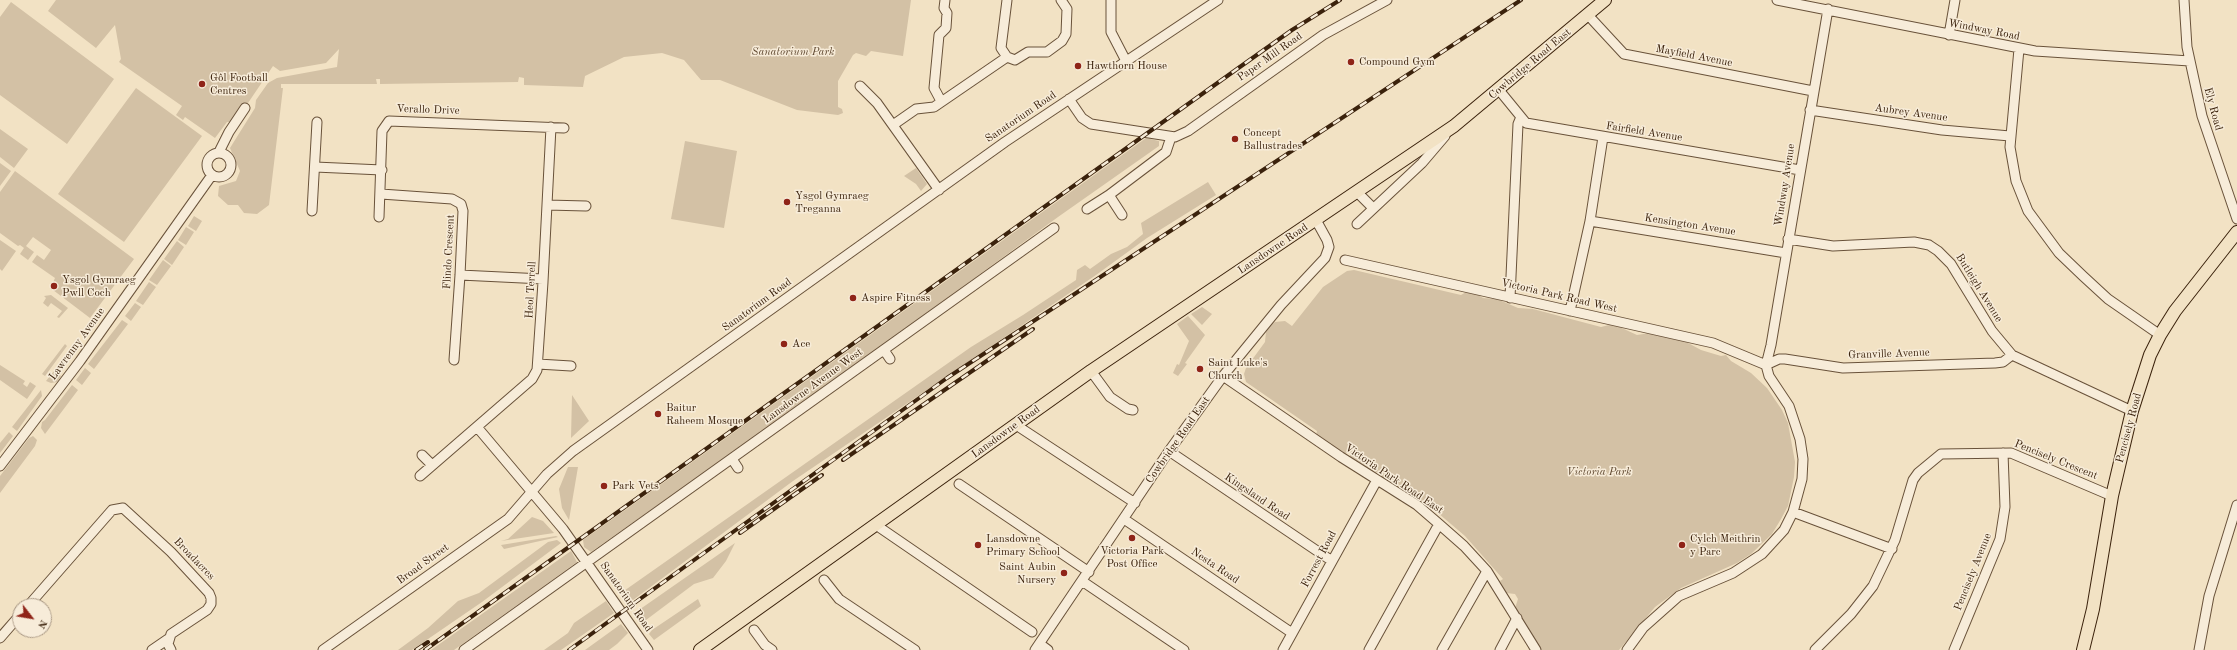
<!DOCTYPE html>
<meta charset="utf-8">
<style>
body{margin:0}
#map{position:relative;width:2237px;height:650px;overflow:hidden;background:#f2e2c4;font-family:"Old Standard TT",serif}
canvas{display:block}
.north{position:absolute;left:12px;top:598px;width:40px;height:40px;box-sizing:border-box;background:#f7ecd9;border:1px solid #ac9b87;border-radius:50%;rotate:121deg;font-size:11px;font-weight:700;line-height:16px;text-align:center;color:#3b220c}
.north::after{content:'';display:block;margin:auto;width:14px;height:18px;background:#8f2418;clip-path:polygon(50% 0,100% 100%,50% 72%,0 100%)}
</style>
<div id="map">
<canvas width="2237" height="650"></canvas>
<div class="north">N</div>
</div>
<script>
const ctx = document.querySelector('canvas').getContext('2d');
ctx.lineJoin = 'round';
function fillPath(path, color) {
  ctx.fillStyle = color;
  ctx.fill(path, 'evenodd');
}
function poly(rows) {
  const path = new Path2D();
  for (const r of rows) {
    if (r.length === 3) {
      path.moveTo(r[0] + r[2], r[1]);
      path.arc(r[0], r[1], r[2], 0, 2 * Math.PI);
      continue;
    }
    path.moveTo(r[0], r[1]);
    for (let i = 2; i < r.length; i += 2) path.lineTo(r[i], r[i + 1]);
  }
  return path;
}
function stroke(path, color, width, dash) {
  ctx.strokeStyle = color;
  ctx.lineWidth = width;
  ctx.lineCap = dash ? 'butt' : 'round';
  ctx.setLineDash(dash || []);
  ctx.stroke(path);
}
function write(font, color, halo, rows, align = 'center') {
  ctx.font = font + ' "Old Standard TT",serif';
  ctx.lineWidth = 3;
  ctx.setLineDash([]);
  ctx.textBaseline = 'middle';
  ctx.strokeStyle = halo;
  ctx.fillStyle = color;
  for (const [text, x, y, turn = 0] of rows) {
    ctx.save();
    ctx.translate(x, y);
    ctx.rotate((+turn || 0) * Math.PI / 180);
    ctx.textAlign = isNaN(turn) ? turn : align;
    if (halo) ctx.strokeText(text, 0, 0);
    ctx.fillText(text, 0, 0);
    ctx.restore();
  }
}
const green = poly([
 [56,0,911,0,903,56,871,51,866,56,856,53,853,55,838,81,838,107,842,109,843,113,838,115,797,110,720,80,701,80,684,60,662,53,624,57,585,76,583,87,524,85,524,78,519,77,518,82,380,84,380,79,376,79,377,84,281,84,281,88,283,88,269,205,257,214,244,213,238,205,228,205,218,196,219,186,236,181,240,171,230,148,255,108,256,100,268,83,277,78,337,67,339,49,326,63,280,71,273,66,248,103,231,122,227,122,215,138,185,117,183,120,176,115,182,106,119,62,121,59,115,25,96,48,48,11],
 [11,2,114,79,67,144,0,95,0,17],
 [136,88,202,136,124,242,58,194],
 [0,129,28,149,14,168,0,157],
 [1146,138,1159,141,1159,146,1058,217,723,462,718,463,591,552,584,547,583,540],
 [685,141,737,151,724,228,671,219],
 [0,163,11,171,0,186],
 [916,168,927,184,921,191,916,184,904,176],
 [15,171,134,259,90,318,53,290,51,287,55,278,32,262,37,255,44,260,51,250,33,237,26,246,34,252,28,260,20,254,24,248,20,245,18,246,0,233,0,192],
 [1208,182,1216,195,1147,238,1096,275,793,481,629,603,621,593,971,347,1023,315,1076,280,1077,270,1085,265,1090,269,1111,254,1127,247,1143,234,1141,223],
 [194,216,202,221,196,231,188,226],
 [186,227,194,232,186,245,178,240],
 [0,240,16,251,2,271,0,269],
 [177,241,184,247,172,265,164,259],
 [163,260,171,266,157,285,149,280],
 [1354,270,1461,295,1466,292,1477,294,1483,298,1497,299,1518,308,1533,309,1601,327,1613,324,1637,335,1650,333,1679,338,1701,350,1721,356,1726,355,1731,361,1751,373,1767,388,1782,410,1788,423,1795,462,1794,477,1788,506,1781,519,1772,534,1751,554,1737,563,1681,588,1655,607,1619,650,1529,650,1515,608,1518,599,1515,594,1506,593,1500,581,1503,579,1465,536,1438,513,1397,484,1391,487,1377,472,1368,472,1350,458,1350,452,1348,452,1341,457,1316,436,1317,431,1246,382,1244,374,1246,368,1265,342,1266,332,1270,326,1275,322,1285,321,1292,326,1323,287,1347,271],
 [149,282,156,287,143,305,136,301],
 [51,295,68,308,59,318,57,317,62,311,51,303,48,307,43,303,46,298,44,296],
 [135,303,141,307,131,321,125,316],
 [1202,307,1212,314,1202,325,1191,314],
 [1188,316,1205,335,1185,363,1187,364,1178,376,1173,373,1177,364,1179,365,1189,341,1177,324],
 [122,320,128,324,94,369,88,364],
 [75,343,77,345,62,371,56,367],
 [65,344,67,346,45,376,42,374],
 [0,365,25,381,23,384,27,387,30,382,36,386,27,399,0,380],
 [85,368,91,373,82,385,76,380],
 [54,371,61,376,57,382,51,383,46,381],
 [72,385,78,390,45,434,41,428,42,422,45,420],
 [41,390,42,396,17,431,12,427],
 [572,395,589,421,571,438],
 [9,432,13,436,0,453,0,443],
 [33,436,37,440,35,446,0,493,0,476,29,438],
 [568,467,578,467,569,520,562,508,559,489],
 [532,517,543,521,554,533,501,541,508,539],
 [556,536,558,537,504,549,501,545],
 [557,540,561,543,482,602,412,650,398,650,428,628,458,601,479,593,548,542],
 [735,543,726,561,713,578,694,584,642,623,636,612],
 [571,551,577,562,544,586,454,650,431,650],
 [698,599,701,606,654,640,649,634,652,630],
 [606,601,614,613,561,650,544,650,568,633,574,623],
 [621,624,628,633,617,644,609,650,585,650]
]);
const minor = poly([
 [1007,0,1001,48,1007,57],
 [1111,0,1111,32,1126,61],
 [1777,0,2035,51,2190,61],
 [2184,0,2187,47,2202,116,2237,219],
 [1587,14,1624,54,1813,91],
 [1949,35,1955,0],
 [2019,49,2010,147,2016,181,2028,211,2059,253,2083,276,2108,299,2160,335],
 [860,86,877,103,939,190],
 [1499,90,1526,123,1800,170],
 [1069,99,1082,118,1091,124,1175,137,1188,131,1323,35,1387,0],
 [941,101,934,88,939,35,946,28,947,13,944,8,945,0],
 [1810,110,1942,130,2010,136],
 [893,125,916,109,934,107,1007,57,1015,60,1028,52,1047,52,1062,41,1066,34,1067,9,1061,0],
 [219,152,229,132,245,108],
 [219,165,12],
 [315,167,382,170],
 [1358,193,1373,208],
 [381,194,452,199,461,204,463,211,460,275,454,360],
 [547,205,586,206],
 [1087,209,1109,195],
 [312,211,317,122],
 [1122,215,1109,195,1166,152,1171,137],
 [379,217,382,131,389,121,564,128],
 [1590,221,1786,253],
 [1357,224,1422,163,1445,136],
 [1788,239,1833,246,1914,242,1929,245,1938,251,1951,264,1992,331,2012,355,2132,411],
 [1345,260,1713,343,1766,365],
 [460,275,543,279],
 [1510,298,1518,124,1521,117],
 [1570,311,1590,221,1603,137],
 [884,350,890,359],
 [538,364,571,366],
 [1766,365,1771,345,1828,9],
 [1766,365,1779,359,1785,359,1843,368,1995,363,2003,362,2012,355],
 [1091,371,1110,397,1128,409,1133,410],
 [1223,376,1341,457,1417,505,1439,524,1464,546,1487,571,1536,650],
 [1016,425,1135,503],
 [477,427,563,529,648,650],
 [1169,451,1332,561],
 [422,455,432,465],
 [732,459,738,468],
 [0,466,80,361,212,175],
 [420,476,532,379,537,370,543,282,551,127],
 [959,484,1089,572],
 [1793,512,1892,549],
 [1124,519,1292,633],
 [876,525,1032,632],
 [824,580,839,599,915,650],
 [1082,581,1184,650],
 [28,606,112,510,123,508,171,552,209,593,211,598,211,604,207,610,171,634,168,644,171,650],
 [754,630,765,645,772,650],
 [0,638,20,615],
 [1040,644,1048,650],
 [152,650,168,639],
 [323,650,508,519,547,474,573,451,1005,142,1218,0],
 [464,650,1054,228],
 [1035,650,1169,451,1223,376,1281,305,1325,258,1329,247,1327,240,1316,220],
 [1283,650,1377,480],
 [1369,650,1439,524],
 [1442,650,1487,571],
 [1500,650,1517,618],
 [1627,650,1643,628,1679,596,1733,573,1762,554,1784,530,1793,512,1802,479,1803,459,1800,439,1789,406,1769,376,1766,365],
 [1815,650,1851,614,1873,586,1895,540,1913,480,1918,473,1941,454,2011,453,2112,496],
 [1954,650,2000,539,2005,507,2003,453],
 [2199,650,2209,596,2237,505]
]);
const major = poly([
 [700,650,1091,371,1454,126,1605,0],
 [2083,650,2093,609,2112,496,2132,411,2150,355,2160,335,2175,311,2237,232]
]);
const rail = poly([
 [843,460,1033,329],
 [740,533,822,475],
 [416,650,428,642],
 [425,650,1237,69,1292,30,1340,0],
 [569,650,947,378,1521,0]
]);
const markers = [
 [1351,62,4,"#8f2418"],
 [1078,66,4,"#8f2418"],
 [202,84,4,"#8f2418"],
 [1235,139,4,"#8f2418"],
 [787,202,4,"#8f2418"],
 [54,286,4,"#8f2418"],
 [853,298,4,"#8f2418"],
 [784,344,4,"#8f2418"],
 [1200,369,4,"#8f2418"],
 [658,414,4,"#8f2418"],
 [604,486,4,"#8f2418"],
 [1132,538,4,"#8f2418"],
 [978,545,4,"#8f2418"],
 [1682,545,4,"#8f2418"],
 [1064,573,4,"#8f2418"]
];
const streetNames = [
 ["Windway Road",1984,30,11],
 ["Mayfield Avenue",1694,56,11],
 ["Paper Mill Road",1270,57,-35],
 ["Cowbridge Road East",1530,64,-40],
 ["Ely Road",2213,109,75],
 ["Verallo Drive",428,110,2],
 ["Aubrey Avenue",1911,113,8],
 ["Sanatorium Road",1021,117,-34],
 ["Fairfield Avenue",1644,132,9],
 ["Windway Avenue",1785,185,-81],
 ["Kensington Avenue",1690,225,9],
 ["Lansdowne Road",1273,249,-34],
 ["Flindo Crescent",449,252,-87],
 ["Butleigh Avenue",1979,288,58],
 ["Heol Terrell",531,290,-87],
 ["Victoria Park Road West",1559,296,13],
 ["Sanatorium Road",757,305,-36],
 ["Lawrenny Avenue",77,344,-54],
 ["Granville Avenue",1889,354,-2],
 ["Lansdowne Avenue West",813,386,-36],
 ["Pencisely Road",2129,428,-75],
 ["Lansdowne Road",1006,432,-36],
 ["Cowbridge Road East",1178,440,-55],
 ["Pencisely Crescent",2056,460,22],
 ["Victoria Park Road East",1394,479,34],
 ["Kingsland Road",1257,497,34],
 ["Broadacres",194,559,46],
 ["Forrest Road",1319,559,-62],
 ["Broad Street",423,564,-36],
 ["Nesta Road",1215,566,34],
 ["Pencisely Avenue",1973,572,-68],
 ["Sanatorium Road",626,597,55]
];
const parkNames = [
 ["Sanatorium Park",793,52],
 ["Victoria Park",1599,472]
];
const poiNames = [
 ["Compound Gym",1359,62],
 ["Hawthorn House",1086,66],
 ["Gôl Football",210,78],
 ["Centres",210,91],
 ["Concept",1243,133],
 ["Ballustrades",1243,146],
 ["Ysgol Gymraeg",795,196],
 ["Treganna",795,209],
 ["Ysgol Gymraeg",62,280],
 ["Pwll Coch",62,293],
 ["Aspire Fitness",861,298],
 ["Ace",792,344],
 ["Saint Luke's",1208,363],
 ["Church",1208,376],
 ["Baitur",666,408],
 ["Raheem Mosque",666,421],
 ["Park Vets",612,486],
 ["Lansdowne",986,539],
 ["Primary School",986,552],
 ["Cylch Meithrin",1690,539],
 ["y Parc",1690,552],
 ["Victoria Park",1132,551,"center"],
 ["Post Office",1132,564,"center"],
 ["Saint Aubin",1056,567,"right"],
 ["Nursery",1056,580,"right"]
];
fillPath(green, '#d3c1a5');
stroke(minor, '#69523a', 11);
stroke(major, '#3b220c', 14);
stroke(minor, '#f7ecd9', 9);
stroke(major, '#f2e2c4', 12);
stroke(rail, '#3b220c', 4);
stroke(rail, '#f7ecd9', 2.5, [8]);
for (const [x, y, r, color] of markers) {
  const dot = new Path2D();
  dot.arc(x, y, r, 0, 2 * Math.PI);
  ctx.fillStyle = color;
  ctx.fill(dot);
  stroke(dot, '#f7ecd9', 1.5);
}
write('11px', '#3b220c', '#f7ecd9', streetNames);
write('italic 11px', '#614a32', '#f7ecd9', parkNames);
write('11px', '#3b220c', '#f7ecd9', poiNames, 'left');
</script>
